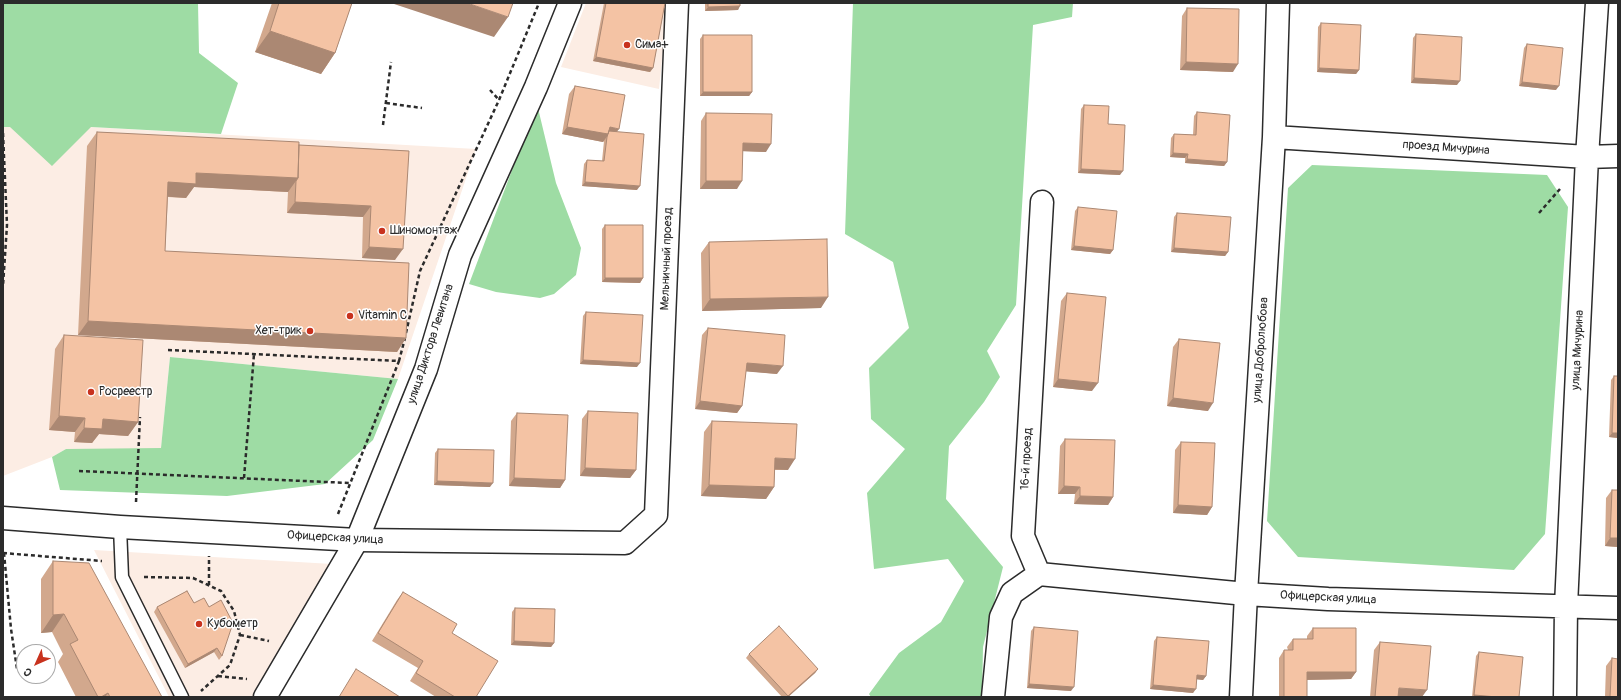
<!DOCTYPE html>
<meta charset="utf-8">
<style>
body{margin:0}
#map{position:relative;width:1621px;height:700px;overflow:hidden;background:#fff;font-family:Pangolin,sans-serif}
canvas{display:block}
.frame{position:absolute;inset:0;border:4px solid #2b2b2b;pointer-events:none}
.north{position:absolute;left:16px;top:644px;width:40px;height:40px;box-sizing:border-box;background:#fff;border:1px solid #aaa;border-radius:50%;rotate:225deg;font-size:11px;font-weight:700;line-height:16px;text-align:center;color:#2b2b2b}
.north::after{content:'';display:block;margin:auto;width:14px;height:18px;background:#c8321e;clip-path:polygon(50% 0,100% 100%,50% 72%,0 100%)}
</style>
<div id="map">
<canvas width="1621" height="700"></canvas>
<div class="frame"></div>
<div class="north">С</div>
</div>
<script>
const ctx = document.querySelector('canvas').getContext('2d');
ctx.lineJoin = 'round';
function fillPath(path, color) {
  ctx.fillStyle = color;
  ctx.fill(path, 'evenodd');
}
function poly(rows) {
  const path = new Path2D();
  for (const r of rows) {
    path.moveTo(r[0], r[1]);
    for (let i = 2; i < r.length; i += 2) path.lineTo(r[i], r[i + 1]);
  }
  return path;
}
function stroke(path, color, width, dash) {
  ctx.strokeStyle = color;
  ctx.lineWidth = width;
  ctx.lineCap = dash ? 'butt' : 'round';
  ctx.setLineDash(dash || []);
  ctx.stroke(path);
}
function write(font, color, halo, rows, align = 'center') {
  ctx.font = font + ' Pangolin,sans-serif';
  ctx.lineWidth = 3;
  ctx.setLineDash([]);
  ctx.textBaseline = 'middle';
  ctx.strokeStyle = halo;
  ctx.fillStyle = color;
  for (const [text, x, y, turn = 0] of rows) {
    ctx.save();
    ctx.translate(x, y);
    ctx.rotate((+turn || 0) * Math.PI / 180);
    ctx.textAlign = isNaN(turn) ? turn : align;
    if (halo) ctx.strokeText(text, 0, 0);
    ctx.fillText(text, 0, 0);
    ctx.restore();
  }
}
const built = poly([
 [586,3,668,3,659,89,561,67],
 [3,28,91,127,476,149,398,379,170,357,161,449,66,449,52,457,3,476],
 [94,550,332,564,254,697,169,697]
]);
const green = poly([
 [3,3,198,3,199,53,238,83,221,134,91,127,52,166,10,127,3,127],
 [853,3,1073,3,1072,17,1033,25,1016,305,987,351,1000,377,984,402,949,446,946,499,1003,567,983,647,982,697,871,697,869,694,899,653,941,622,964,581,948,559,874,569,867,493,905,449,871,419,869,368,909,328,893,262,845,234],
 [537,104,556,183,581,248,576,275,554,294,540,298,496,292,469,284],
 [1312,165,1547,175,1568,207,1545,534,1514,570,1298,557,1267,521,1288,188],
 [170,357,398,379,373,440,325,484,227,496,60,490,52,457,66,449,161,448]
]);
const path = poly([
 [490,90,499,100],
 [386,103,422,108],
 [383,125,391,62],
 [3,133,7,225,3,286],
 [1539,213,1560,189],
 [406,333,420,271,499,100,539,3],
 [168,350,399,361,405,338],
 [79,471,349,483],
 [244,478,254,354],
 [136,502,140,417],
 [338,514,399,361],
 [3,553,102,561],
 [4,553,11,629,17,669],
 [144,577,193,578,221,591,234,611,240,635,230,665,201,691],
 [209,585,209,556],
 [240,635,269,641],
 [218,676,247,679]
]);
const service = poly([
 [120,527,122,577,182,697]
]);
const minor = poly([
 [1274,137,1587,157,1618,156],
 [3,518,120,527,357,540,625,543,656,515,677,3],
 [1039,574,1246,594,1328,599,1618,608],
 [1039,574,1023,536,1042,202],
 [993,697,1001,617,1012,593,1039,574],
 [1241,697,1246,594,1274,137,1278,3],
 [1565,697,1566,606,1587,157,1597,3]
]);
const tertiary = poly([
 [265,697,357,540,426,369,460,255,536,87,570,3]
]);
const wall = poly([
 [272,3,352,3,335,53,321,74,255,52],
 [604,3,665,3,653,68,650,72,593,61],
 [705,3,740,3,738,10,705,11],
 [1187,8,1233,72,1180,70,1182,16],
 [1321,23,1359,70,1356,74,1317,72,1318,27],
 [1416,34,1457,85,1411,83,1413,38],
 [703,35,752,92,749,96,700,96,700,39],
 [1527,44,1556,90,1519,86,1524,48],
 [575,86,617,132,637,190,582,186,584,164,587,160,602,161,604,141,603,142,562,134,569,94],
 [1084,105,1120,175,1078,173,1081,109],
 [1197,112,1227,162,1224,166,1185,163,1185,158,1170,157,1171,138,1174,134,1193,135,1194,116],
 [706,113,766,152,743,151,737,189,700,189,701,121],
 [97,132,299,145,409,151,395,260,362,258,363,217,287,213,288,192,194,187,186,198,168,197,165,251,406,338,397,352,78,335,87,146],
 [1078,207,1113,250,1110,254,1071,250,1075,211],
 [1177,213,1228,252,1225,256,1171,252,1174,217],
 [605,225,643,278,640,283,602,282,602,229],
 [709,242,821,308,702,311,701,253],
 [1067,293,1092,391,1053,387,1061,301],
 [586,312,637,367,580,364,583,316],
 [708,328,777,374,746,371,742,406,737,413,695,409,702,335],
 [64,335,138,422,128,436,99,434,92,443,74,442,75,432,49,430,55,349],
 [1179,339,1208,411,1167,406,1173,347],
 [1614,376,1618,438,1609,437,1611,380],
 [588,411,636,470,630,478,580,476,582,419],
 [517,413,565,480,560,488,509,486,511,421],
 [712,421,788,470,775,470,774,487,766,499,701,496,704,432],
 [1065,439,1113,497,1108,505,1074,504,1075,494,1058,494,1060,446],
 [1181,442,1212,507,1207,515,1173,513,1175,450],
 [438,449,490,487,434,485,435,453],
 [1612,490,1618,547,1605,546,1606,498],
 [53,561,162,697,76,697,58,662,63,654,52,632,41,633,41,579],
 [187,591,222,656,219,660,214,652,185,668,154,612,157,607],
 [403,592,452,633,476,697,436,697,410,681,418,668,372,641,397,600],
 [515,608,554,643,551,647,511,645,512,612],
 [1034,627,1071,691,1027,688,1031,631],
 [1313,628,1356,672,1351,679,1307,680,1307,697,1279,697,1279,658,1284,650,1288,650,1287,647,1293,639,1307,639,1307,636],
 [1157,637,1206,676,1203,680,1197,679,1193,693,1150,689,1154,641],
 [1380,642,1398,696,1398,697,1370,697,1374,650],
 [1479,652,1519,697,1472,697,1476,656],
 [749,654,818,669,815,673,788,697,782,697,746,658],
 [1612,658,1618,697,1605,697,1606,666]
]);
const shadedWall = poly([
 [391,3,467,3,508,17,494,37],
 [740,6,738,10,705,11,708,7],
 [270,31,335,53,321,74,255,52],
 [596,57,653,68,650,72,593,61],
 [1186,62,1238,64,1233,72,1180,70],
 [1319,68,1359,70,1356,74,1317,72],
 [1414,78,1460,81,1457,85,1411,83],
 [1522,82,1559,86,1556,90,1519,86],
 [703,92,752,92,749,96,700,96],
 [567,127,610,127,619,129,613,137,608,135,603,142,562,134],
 [743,143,771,144,766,152,737,151],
 [1173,153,1188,154,1185,158,1170,157],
 [1187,159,1227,162,1224,166,1185,163],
 [1081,169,1123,171,1120,175,1078,173],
 [196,173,298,178,288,192,194,187,186,198,159,196,168,182],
 [706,181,742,181,737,189,700,189],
 [585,182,640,186,637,190,582,186],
 [295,202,371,206,363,217,287,213],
 [1074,246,1113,250,1110,254,1071,250],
 [369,247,403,249,395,260,362,258],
 [1174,248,1228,252,1225,256,1171,252],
 [605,278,643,278,640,283,602,282],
 [828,297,821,308,702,311,710,299],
 [88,321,406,338,397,352,78,335],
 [583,360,640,363,637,367,580,364],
 [747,363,783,366,777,374,741,371],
 [1058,379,1098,383,1092,391,1053,387],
 [1173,398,1213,403,1208,411,1167,406],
 [700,401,742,406,737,413,695,409],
 [59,416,85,418,75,432,49,430],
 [103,419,138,422,128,436,99,434,92,443,74,442,84,428],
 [1612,433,1618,433,1618,438,1609,437],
 [775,458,795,459,788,470,767,469],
 [585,468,636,470,630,478,580,476],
 [514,478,565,480,560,488,509,486],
 [437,481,493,483,490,487,434,485],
 [709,485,774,487,766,499,701,496],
 [1064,486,1080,487,1075,494,1058,494],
 [1080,496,1113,497,1108,505,1074,504],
 [1178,505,1212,507,1207,515,1173,513],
 [1610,538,1618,538,1618,547,1605,546],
 [64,614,52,632,41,633,53,615],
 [514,641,554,643,551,647,511,645],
 [217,648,214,652,185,668,188,664],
 [818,669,815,673,788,697,787,697],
 [1307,672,1356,672,1351,679,1301,680],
 [1197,675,1206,676,1203,680,1194,679],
 [1029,684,1074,687,1071,691,1027,688],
 [1153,685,1196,689,1193,693,1150,689],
 [1399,688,1427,690,1422,697,1408,697,1393,696],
 [108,693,105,697,101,697],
 [1474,695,1497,697,1473,697]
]);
const building = poly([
 [279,3,352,3,335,53,270,31,279,3],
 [467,3,513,3,508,17,467,3],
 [606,3,665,3,653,68,596,57,606,3],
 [708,3,740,3,740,6,708,7,708,3],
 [1187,8,1239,9,1238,64,1186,62,1187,8],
 [1321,23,1361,25,1359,70,1319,68,1321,23],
 [1416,34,1462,37,1460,81,1414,78,1416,34],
 [703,35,752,35,752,92,703,92,703,35],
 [1527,44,1563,48,1559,86,1522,82,1527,44],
 [575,86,625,95,619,129,610,127,608,134,567,127,575,86],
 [1084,105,1109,106,1108,124,1125,125,1123,171,1081,169,1084,105],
 [1197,112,1230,115,1227,162,1187,159,1188,154,1173,153,1174,134,1196,135,1197,112],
 [706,113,772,114,771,144,743,143,742,181,706,181,706,113],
 [609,131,644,134,640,186,585,182,587,160,604,161,607,137,609,131],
 [97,132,299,142,298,178,196,173,196,184,168,182,165,251,409,263,406,338,88,321,97,132],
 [299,145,409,151,403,249,369,247,371,206,295,202,296,181,298,178,299,145],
 [1078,207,1117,211,1113,250,1074,246,1078,207],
 [1177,213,1231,217,1228,252,1174,248,1177,213],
 [605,225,643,225,643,278,605,278,605,225],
 [827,239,828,297,710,299,709,242,827,239],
 [1067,293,1106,297,1098,383,1058,379,1067,293],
 [586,312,643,315,640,363,583,360,586,312],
 [708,328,785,335,783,366,747,363,742,406,700,401,708,328],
 [64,335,143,340,138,422,103,419,102,429,84,428,85,418,59,416,64,335],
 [1179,339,1220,343,1213,403,1173,398,1179,339],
 [1614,376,1618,376,1618,433,1612,433,1614,376],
 [588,411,638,413,636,470,585,468,588,411],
 [517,413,568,415,565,480,514,478,517,413],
 [712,421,797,424,795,459,775,458,774,487,709,485,712,421],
 [1065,439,1115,440,1113,497,1080,496,1080,487,1064,486,1065,439],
 [1181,442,1215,443,1212,507,1178,505,1181,442],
 [438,449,494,450,493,483,437,481,438,449],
 [1612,490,1618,490,1618,538,1610,538,1612,490],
 [53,561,89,563,162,697,110,697,108,693,101,697,98,697,70,644,78,640,64,614,53,615,53,561],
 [187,591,194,603,204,598,209,607,221,600,233,623,222,656,217,648,188,664,157,607,187,591],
 [403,592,457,624,452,633,498,661,476,697,455,697,416,673,423,661,378,633,403,592],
 [515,608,555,609,554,643,514,641,515,608],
 [779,626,818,669,788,696,749,654,779,626],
 [1034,627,1078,631,1074,687,1029,684,1034,627],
 [1313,628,1356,628,1356,672,1307,672,1307,697,1284,697,1284,650,1293,650,1293,639,1313,639,1313,628],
 [1157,637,1209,641,1206,676,1197,675,1196,689,1153,685,1157,637],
 [1380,642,1431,646,1427,690,1399,688,1398,697,1375,697,1380,642],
 [1479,652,1523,657,1519,697,1497,697,1474,695,1479,652],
 [1612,658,1618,659,1618,697,1610,697,1612,658],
 [356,669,400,697,339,697,356,669]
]);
const markers = [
 [627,45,4,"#c8321e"],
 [382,231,4,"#c8321e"],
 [350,316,4,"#c8321e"],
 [310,331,4,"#c8321e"],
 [91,392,4,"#c8321e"],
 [199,624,4,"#c8321e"]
];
const poiNames = [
 ["Сима+",635,45],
 ["Шиномонтаж",390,231],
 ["Vitamin C",358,316],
 ["Хет-трик",302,331,"right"],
 ["Росреестр",99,392],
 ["Кубометр",207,624]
];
const streetNames = [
 ["проезд Мичурина",1446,148,4],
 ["Мельничный проезд",667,259,-88],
 ["улица Диктора Левитана",431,344,-72],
 ["улица Добролюбова",1261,350,-86],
 ["улица Мичурина",1578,350,-87],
 ["16-й проезд",1027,459,-87],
 ["Офицерская улица",335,538,3],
 ["Офицерская улица",1328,598,3]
];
fillPath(built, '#fcede4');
fillPath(green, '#9edca4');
stroke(service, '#2b2b2b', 15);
stroke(minor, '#2b2b2b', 25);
stroke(tertiary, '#2b2b2b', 25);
stroke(path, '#2b2b2b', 2.5, [4, 3]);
stroke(service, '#fff', 12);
stroke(minor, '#fff', 22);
stroke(tertiary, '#fff', 22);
fillPath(wall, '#d2a88d');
fillPath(shadedWall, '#ab8873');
fillPath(building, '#f4c3a4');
stroke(building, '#ab8873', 1);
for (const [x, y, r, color] of markers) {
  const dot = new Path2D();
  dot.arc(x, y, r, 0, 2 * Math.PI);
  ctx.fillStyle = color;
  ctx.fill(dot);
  stroke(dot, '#fff', 1.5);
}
write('12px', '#2b2b2b', '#fff', poiNames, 'left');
write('12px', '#2b2b2b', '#fff', streetNames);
</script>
